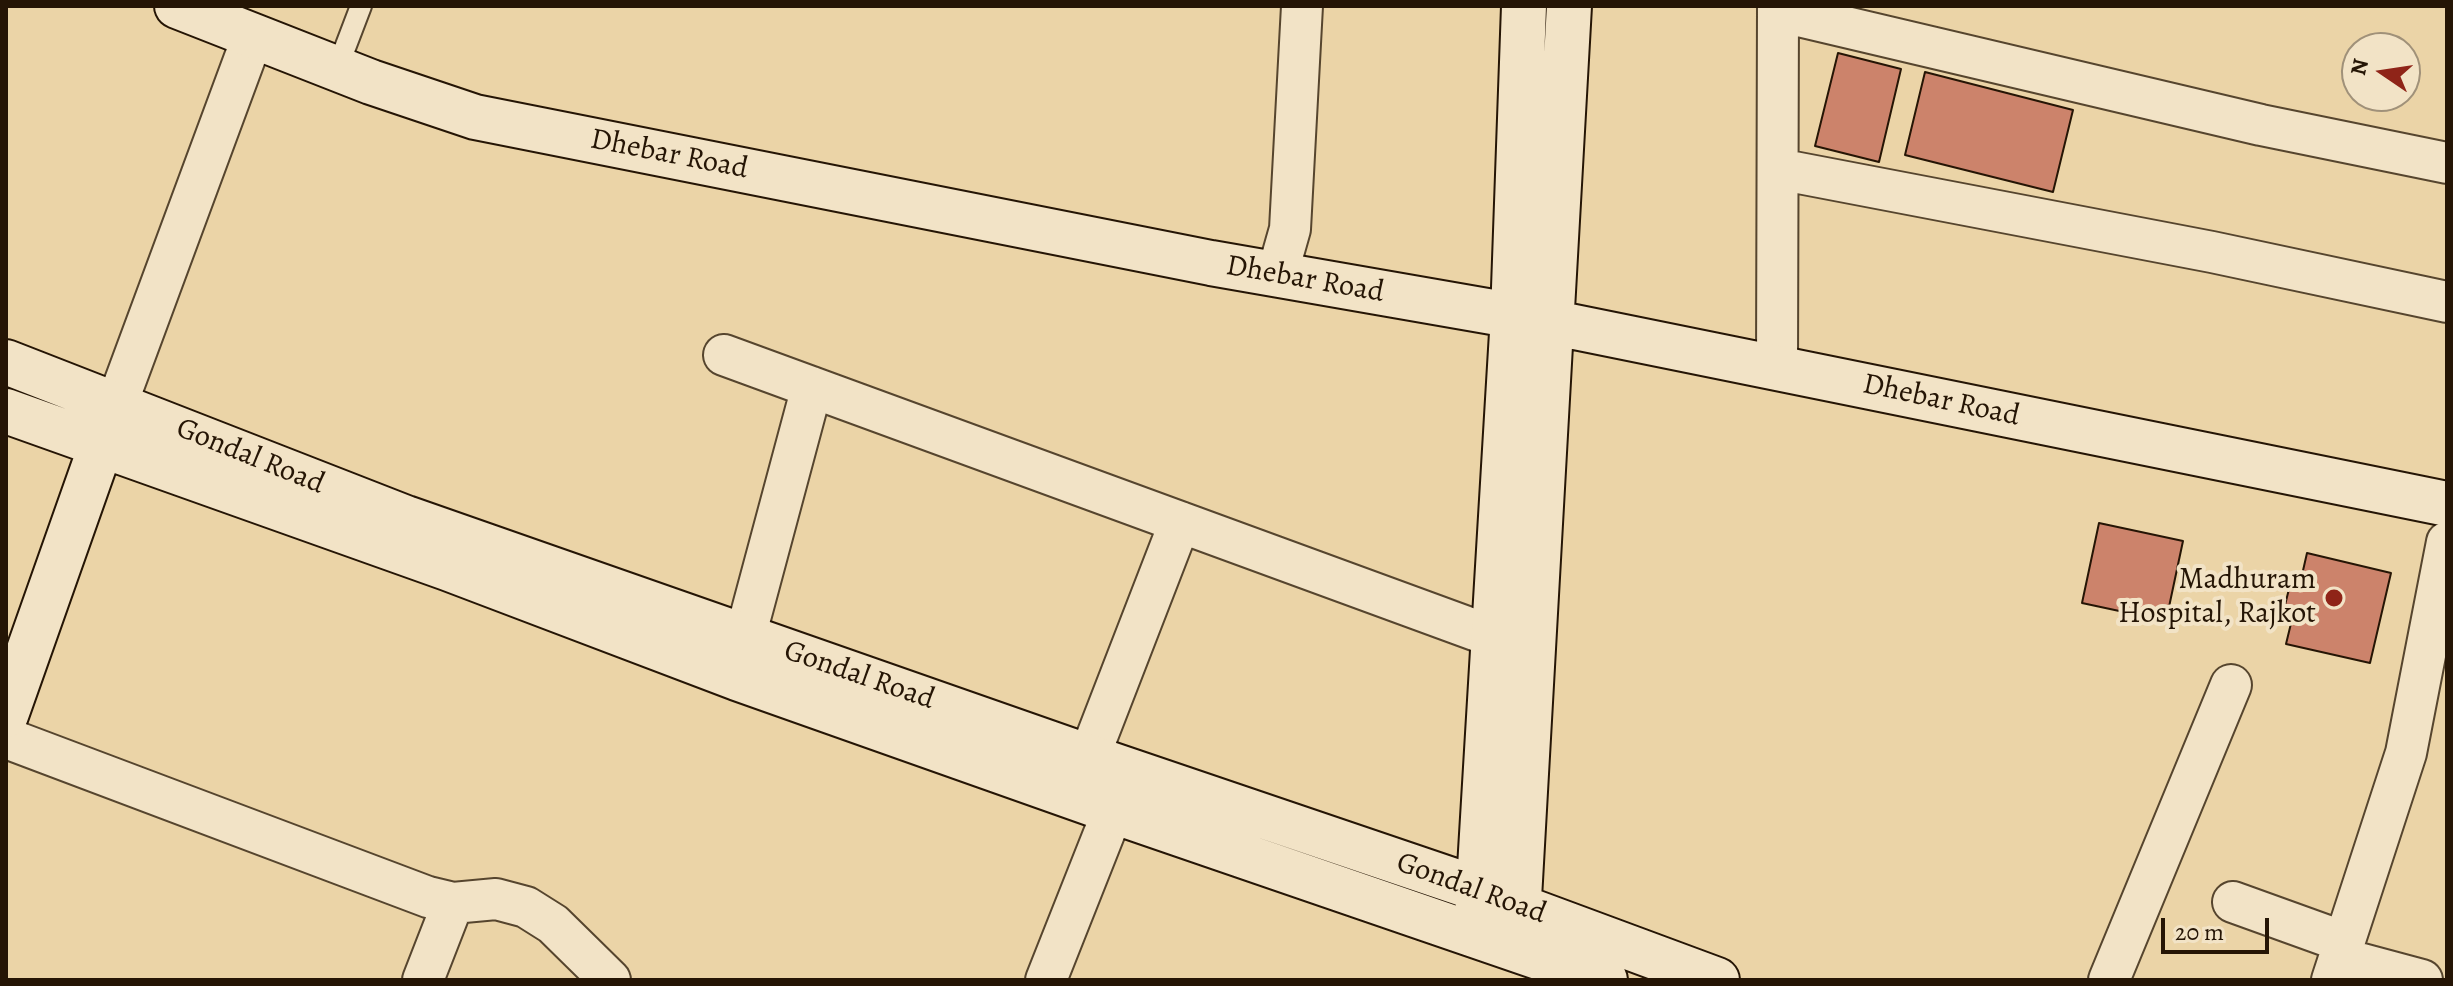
<!DOCTYPE html>
<style>
body{margin:0}
#map{position:relative;width:2453px;height:986px;overflow:hidden;background:#ebd4a7;font-family:Alegreya,serif}
canvas{display:block}
.frame{position:absolute;inset:0;border:8px solid #251505;pointer-events:none}
.north{position:absolute;left:2341px;top:32px;width:80px;height:80px;box-sizing:border-box;background:#f2e3c6;border:2px solid #a09179;border-radius:50%;rotate:283deg;font-size:22px;font-weight:700;line-height:32px;text-align:center;color:#251505}
.north::after{content:'';display:block;margin:auto;width:28px;height:36px;background:#8f2418;clip-path:polygon(50% 0,100% 100%,50% 72%,0 100%)}
.scale{position:absolute;left:2161px;top:918px;width:108px;height:36px;box-sizing:border-box;border:4px solid #251505;border-top:0;padding-left:10px;font-size:24px;line-height:28px;white-space:nowrap;color:#251505;-webkit-text-stroke:6px #f2e3c6;paint-order:stroke}
</style>
<div id="map">
<canvas width="2453" height="986"></canvas>
<div class="frame"></div>
<div class="north">N</div>
<div class="scale">20 m</div>
</div>
<script>
const ctx = document.querySelector('canvas').getContext('2d');
ctx.lineJoin = 'round';
function fillPath(path, color) {
  ctx.fillStyle = color;
  ctx.fill(path, 'evenodd');
}
function poly(rows) {
  const path = new Path2D();
  for (const r of rows) {
    path.moveTo(r[0], r[1]);
    for (let i = 2; i < r.length; i += 2) path.lineTo(r[i], r[i + 1]);
  }
  return path;
}
function stroke(path, color, width, dash) {
  ctx.strokeStyle = color;
  ctx.lineWidth = width;
  ctx.lineCap = dash ? 'butt' : 'round';
  ctx.setLineDash(dash || []);
  ctx.stroke(path);
}
function write(font, color, halo, rows, align = 'center') {
  ctx.font = font + ' Alegreya,serif';
  ctx.lineWidth = 8;
  ctx.setLineDash([]);
  ctx.textBaseline = 'middle';
  ctx.strokeStyle = halo;
  ctx.fillStyle = color;
  for (const [text, x, y, turn = 0] of rows) {
    ctx.save();
    ctx.translate(x, y);
    ctx.rotate((+turn || 0) * Math.PI / 180);
    ctx.textAlign = isNaN(turn) ? turn : align;
    if (halo) ctx.strokeText(text, 0, 0);
    ctx.fillText(text, 0, 0);
    ctx.restore();
  }
}
const building = poly([
 [1838,53,1901,69,1879,162,1815,146,1838,53],
 [1925,72,2073,110,2053,192,1905,155,1925,72],
 [2099,523,2183,541,2166,621,2082,603,2099,523],
 [2307,553,2391,573,2370,663,2286,644,2295,607,2285,605,2293,573,2302,575,2307,553]
]);
const lane = poly([
 [337,69,361,6]
]);
const street = poly([
 [1778,11,2261,125,2447,163],
 [1778,169,2212,252,2447,302],
 [1277,275,1290,229,1302,6],
 [724,355,1494,637],
 [1777,368,1778,6],
 [106,433,253,36],
 [745,637,812,387],
 [6,738,428,897,453,903,496,899,526,907,553,924,610,980],
 [1089,757,1180,522],
 [2233,902,2344,942],
 [2340,958,2422,980],
 [423,980,453,903],
 [1046,980,1113,811,1128,785],
 [2109,980,2231,685],
 [2332,980,2406,753,2447,542]
]);
const secondary = poly([
 [177,6,371,82,475,117,1211,263,1550,322,2447,504],
 [6,362,406,518,1089,757,1478,889,1520,907,1717,980],
 [6,411,447,568,737,678,1113,811,1605,980],
 [6,715,101,446],
 [1477,918,1513,316,1524,6],
 [1517,934,1569,6]
]);
const markers = [
 [2334,598,10,"#8f2418"]
];
const streetNames = [
 ["Dhebar Road",669,155,11],
 ["Dhebar Road",1305,280,10],
 ["Dhebar Road",1941,401,12],
 ["Gondal Road",250,457,22],
 ["Gondal Road",859,676,19],
 ["Gondal Road",1471,889,20]
];
const poiNames = [
 ["Madhuram",2316,581],
 ["Hospital, Rajkot",2316,615]
];
fillPath(building, '#cc836b');
stroke(building, '#251505', 2);
stroke(lane, '#56452e', 24);
stroke(street, '#56452e', 44);
stroke(secondary, '#251505', 48);
stroke(lane, '#f2e3c6', 20);
stroke(street, '#f2e3c6', 40);
stroke(secondary, '#f2e3c6', 44);
for (const [x, y, r, color] of markers) {
  const dot = new Path2D();
  dot.arc(x, y, r, 0, 2 * Math.PI);
  ctx.fillStyle = color;
  ctx.fill(dot);
  stroke(dot, '#f2e3c6', 3);
}
write('30px', '#251505', '#f2e3c6', streetNames);
write('30px', '#251505', '#f2e3c6', poiNames, 'right');
</script>
